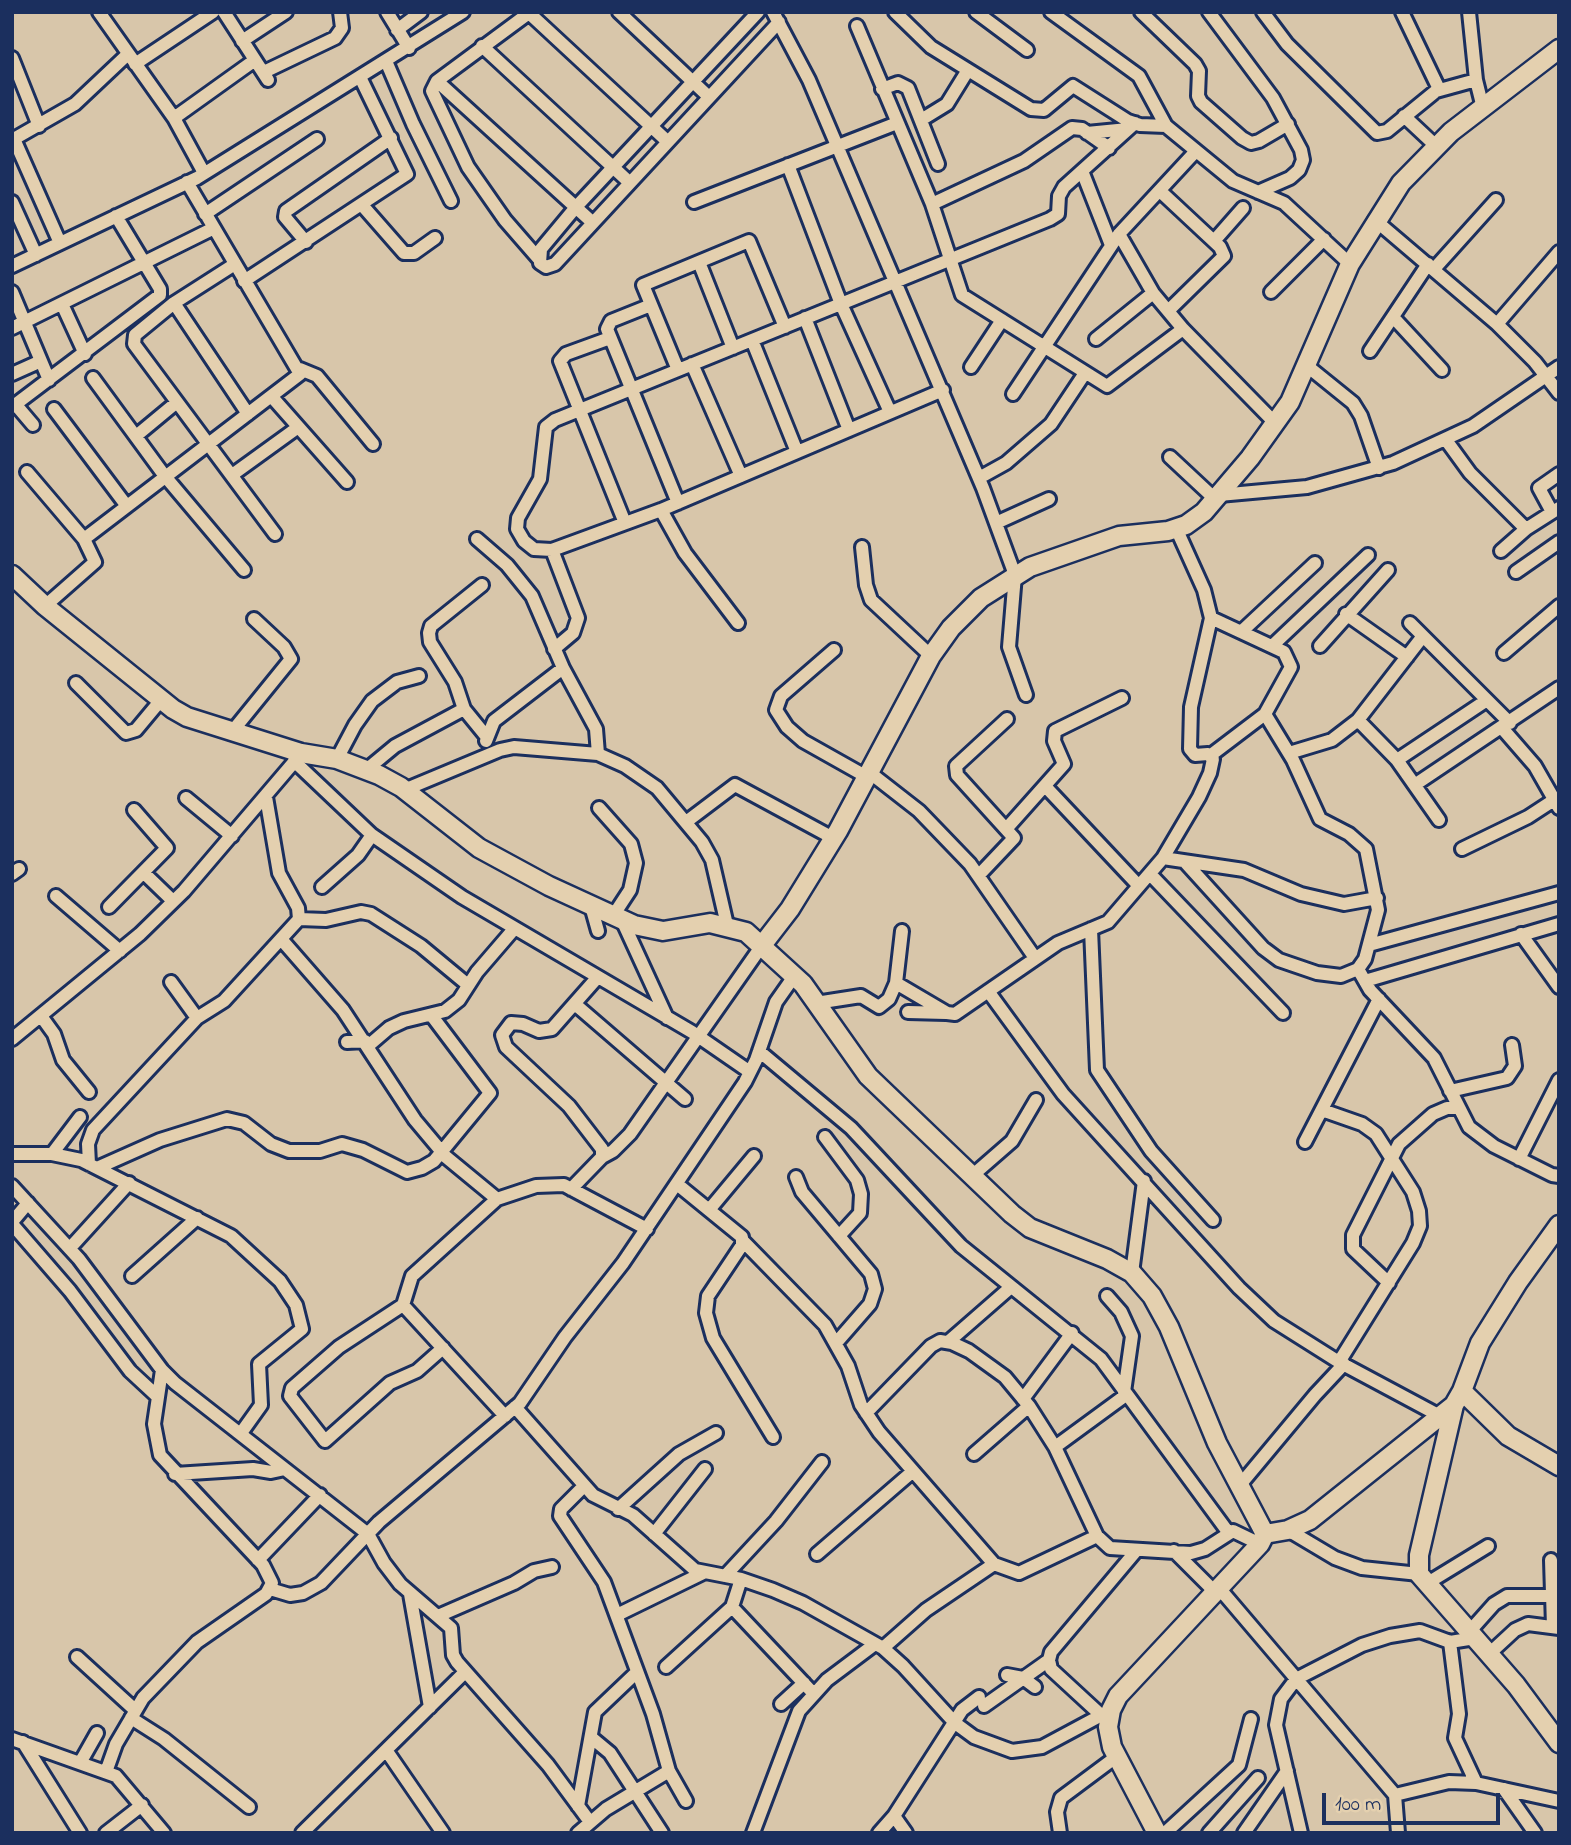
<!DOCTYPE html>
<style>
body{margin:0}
#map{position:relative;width:1571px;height:1845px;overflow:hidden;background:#d8c6aa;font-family:"Indie Flower",sans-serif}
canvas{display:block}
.frame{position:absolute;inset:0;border:14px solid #1b2f5e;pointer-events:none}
.scale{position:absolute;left:1322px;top:1793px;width:178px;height:32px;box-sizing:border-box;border:4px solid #1b2f5e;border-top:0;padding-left:9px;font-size:21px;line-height:24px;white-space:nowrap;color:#1b2f5e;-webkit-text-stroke:5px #e4d0af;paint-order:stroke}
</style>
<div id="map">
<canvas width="1571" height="1845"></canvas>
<div class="frame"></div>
<div class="scale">100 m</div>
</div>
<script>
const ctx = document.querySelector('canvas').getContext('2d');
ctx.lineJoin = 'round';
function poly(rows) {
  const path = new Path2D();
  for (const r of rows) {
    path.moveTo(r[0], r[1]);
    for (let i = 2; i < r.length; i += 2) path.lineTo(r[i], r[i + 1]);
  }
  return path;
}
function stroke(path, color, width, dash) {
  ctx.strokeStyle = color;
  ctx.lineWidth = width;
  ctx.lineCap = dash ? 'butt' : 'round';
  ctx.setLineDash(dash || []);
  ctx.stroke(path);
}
const street = poly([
 [99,12,174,118,204,173],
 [224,12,268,80],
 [387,12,409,48],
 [619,12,709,97],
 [758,12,576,207,541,249,540,263,546,267,555,264,779,22],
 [773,12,809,80,983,488,1015,575,1009,647,1026,695],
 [895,12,931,47,1031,109,1044,110,1073,86,1128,121,1140,125,1166,126],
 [976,12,1027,50],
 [1051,12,1139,76,1166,126,1233,181,1284,203,1350,264],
 [1141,12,1195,64,1199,71,1198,96,1201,102,1242,138,1251,143,1259,141,1288,124],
 [1209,12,1273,98,1301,150,1303,160,1299,170,1290,178,1258,192],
 [1263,12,1287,44,1377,133,1387,131,1436,91,1476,80],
 [1402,12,1439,89],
 [1469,12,1476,80,1483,108],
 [857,26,932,204,962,295,1107,386,1183,329],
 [397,30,421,12],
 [242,41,286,12],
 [482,46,629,182],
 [12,58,39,126],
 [386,61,413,124,451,201],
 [135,64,213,12],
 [264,72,335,38,342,28,340,12],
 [437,81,592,222],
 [882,89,898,83,908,88,938,164],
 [1404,116,1436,146],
 [174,118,255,60],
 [921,120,947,104,968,70],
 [1087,133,1128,129],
 [14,139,60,243],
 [12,140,75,104,128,54],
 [788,165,841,304,890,412],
 [1082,171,1111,245],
 [1160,191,1220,247,1224,256,1168,311],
 [12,202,36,255],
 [694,202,897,123],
 [932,204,1024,161,1072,128,1082,129,1109,148],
 [362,205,404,253,414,253,435,238],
 [205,214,317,139],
 [1375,220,1497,324,1535,362,1559,393],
 [1119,234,1153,293,1183,329,1275,423],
 [1214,241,1243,208],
 [306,242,285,217,286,211,391,138],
 [538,258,505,220,468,167,432,91,437,81,529,13,667,141],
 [699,262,733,348],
 [235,264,174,303,135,335,134,344,275,534],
 [12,266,197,178,463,12],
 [1434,269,1496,200],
 [244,281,407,174,360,77],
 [12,292,49,380],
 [1271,292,1324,239],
 [174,303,248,414],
 [62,304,85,354],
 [651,305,611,321,607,329,678,503],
 [1393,317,1442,370],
 [805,318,849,430],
 [1497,324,1559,252],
 [12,328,214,228],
 [610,338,566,354,560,361,625,523],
 [1096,339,1153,293],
 [752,340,797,452],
 [1370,351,1428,264],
 [692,364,741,476],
 [1306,365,1353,403,1361,416,1379,468],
 [971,367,1002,320],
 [300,369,317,376,373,444],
 [678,370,643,285,749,241,785,327],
 [12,374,41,361],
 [93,378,164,475,244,570],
 [943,390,661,510,552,550,534,549,524,541,517,529,518,518,540,479,546,427,555,420,1050,219,1058,214,1059,196,1064,187,1135,123],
 [1013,394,1119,234,1196,151],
 [272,397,347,482],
 [16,405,33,425],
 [12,407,160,295,160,289,116,216],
 [54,409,126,505],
 [136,436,177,402],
 [1446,440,1470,473,1526,529],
 [1170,457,1215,499],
 [27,472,84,539],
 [232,475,297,428],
 [979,478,1006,463,1051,424,1085,373],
 [1219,495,1307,487,1393,463,1473,426,1559,367],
 [661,510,685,553,738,623],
 [1552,512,1539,488,1559,474],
 [996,523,1049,499],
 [477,539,507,565,532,596,563,668,596,729,598,754],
 [862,547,866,585,871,600,931,656],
 [552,550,578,618,573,633,554,649],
 [1501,551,1526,529,1559,508],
 [1516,572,1559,542],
 [482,585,431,626,429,633,430,642,455,682,464,709,486,736],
 [45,606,95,562,84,539,300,374,187,182],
 [1346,614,1407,657],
 [1211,618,1284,652,1291,667,1265,714,1211,755],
 [1410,623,1510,723],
 [1241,632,1315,563],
 [1272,646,1368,555],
 [1320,646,1388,570],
 [834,650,781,696,776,710,787,727,803,741,867,777],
 [1504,653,1559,606],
 [76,683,126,733,136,730,161,700],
 [1358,720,1397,760,1439,820],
 [1502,728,1535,766,1559,808],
 [231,733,291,659,284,647,254,619],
 [486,741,494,721,563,668],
 [1289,753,1332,740,1358,720,1423,636],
 [337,759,355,725,372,701,397,682,419,676],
 [1397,760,1487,700],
 [294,761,372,835,462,897,692,1032,750,1072],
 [366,770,395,746,464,709],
 [869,772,919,811,970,864,1035,958],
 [1416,784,1559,688],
 [1045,786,1139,886],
 [404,790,500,750,514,747,598,754,625,766,657,788,702,842,712,860,727,925],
 [186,798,232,836],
 [599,808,631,844,636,863,630,890,613,916],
 [686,822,735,785,833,838],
 [1007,828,1064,764,1054,741,1055,731,1122,698],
 [1462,849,1528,817,1554,800],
 [1163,858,1244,870,1301,894,1344,904,1377,898],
 [1185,862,1263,948,1279,960,1317,973,1341,976,1358,969,1365,959,1378,910,1366,849,1349,834,1320,819,1293,760,1265,714],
 [144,873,173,901],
 [12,874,19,869],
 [1150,874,1283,1013],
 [979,875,1014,838,957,775,956,766,1007,719],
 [322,887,358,855,372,835],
 [56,896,120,951],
 [591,906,598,931],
 [109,907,167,848,134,810],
 [299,919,326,920,361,912,371,914,421,946,468,985],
 [622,920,667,1018],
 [1091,929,1097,1070,1151,1151,1213,1220],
 [1521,934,1559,987],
 [281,939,343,1010,415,1120,441,1151],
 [1369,945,1559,893],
 [1358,969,1370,990,1434,1058,1469,1127,1494,1146,1552,1175,1559,1176],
 [1365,981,1559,924],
 [171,982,197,1018],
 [896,983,902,931],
 [988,991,1063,1094,1239,1288,1274,1321,1339,1362,1440,1416],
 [816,1003,861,996,879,1007,889,999,896,983,947,1013,955,1014,1058,943,1108,922,1163,858,1199,797,1210,773,1213,759,1208,754,1195,755,1190,749,1191,707,1211,618,1204,590,1176,528],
 [576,1005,685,1099],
 [908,1012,946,1013],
 [41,1016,54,1034,63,1060,89,1092],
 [12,1039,140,934,184,891,300,755],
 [347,1042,365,1041],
 [368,1046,389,1028,404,1021,445,1011,459,1000,477,972,514,929],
 [759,1051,851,1128,961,1246,1101,1359,1228,1532],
 [1450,1091,1507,1078,1515,1066,1512,1045],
 [1322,1110,1362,1124,1376,1134,1413,1192,1419,1211,1420,1226,1413,1243,1339,1362],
 [825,1137,857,1180,861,1194,860,1213,839,1236],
 [1305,1142,1379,999],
 [440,1152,497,1199,536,1186,564,1185,647,1229],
 [12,1154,52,1154,81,1160,231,1236,280,1281,296,1305,302,1329,259,1364,261,1405,241,1433],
 [52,1154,80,1117],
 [602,1157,613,1151,630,1134,763,944],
 [1519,1159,1559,1080],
 [89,1164,88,1144,93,1130,197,1018,224,1001,299,919,298,908,279,873,266,797],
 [97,1168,160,1140,227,1119,244,1123,271,1144,289,1151,320,1151,342,1144,363,1150,407,1172,422,1168,434,1161,490,1093,432,1016],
 [973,1175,1012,1141,1036,1100],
 [796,1177,802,1192,871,1274,875,1289,870,1304,836,1343],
 [677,1184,742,1237,742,1245,708,1296,706,1313,713,1338,773,1437],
 [12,1186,79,1259,162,1370,175,1383,368,1534,384,1563,400,1584,451,1628,453,1655,457,1662,548,1765,590,1822],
 [571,1189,602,1157,602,1149,569,1106,506,1047,502,1035,511,1023,523,1024,539,1031,552,1029,597,978],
 [709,1210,754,1156],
 [12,1222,28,1203],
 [12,1224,70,1291,130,1371,158,1397],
 [743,1241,825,1325,848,1366,861,1405,879,1432,994,1564],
 [70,1248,129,1183],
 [1132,1273,1144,1181],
 [132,1276,197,1218],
 [1389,1283,1353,1249,1353,1235,1399,1144,1433,1114,1447,1108,1458,1108],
 [1107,1296,1121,1312,1132,1336,1124,1392],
 [403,1305,505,1416],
 [948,1342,1011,1287],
 [443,1348,417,1371,390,1383,325,1441,290,1396,292,1388,339,1347,403,1305,412,1276,497,1199],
 [1023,1399,1072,1333],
 [515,1407,593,1495,633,1515,695,1570,741,1579,773,1590,803,1603,883,1648,903,1666,955,1723,974,1737,1012,1751,1042,1747,1111,1710],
 [866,1413,931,1346,940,1341,952,1343,969,1351,1005,1377,1029,1406,1055,1447,1097,1536,1110,1548,1191,1553,1205,1549,1233,1531,1260,1544],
 [1055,1447,1126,1395],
 [974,1454,1029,1406],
 [175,1474,253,1469,271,1472,285,1469],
 [1240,1485,1315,1395,1344,1364],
 [584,1486,561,1509,560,1516,604,1582,653,1714,669,1771,686,1801],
 [618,1509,679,1454,716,1433],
 [1288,1530,1335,1558,1362,1568,1419,1574],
 [654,1534,705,1469],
 [1174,1551,1215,1592],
 [817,1554,912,1472],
 [258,1560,320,1495],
 [1551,1560,1553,1627],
 [725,1576,776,1521,822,1462],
 [1426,1584,1488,1546],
 [1219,1588,1395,1795,1398,1833],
 [270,1589,290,1595,303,1593,321,1583,379,1522,520,1403,565,1337,623,1263,745,1082,756,1060,776,1002,795,975],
 [410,1594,430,1707],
 [732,1607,813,1693],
 [617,1615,705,1572],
 [438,1616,514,1583,534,1571,552,1567],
 [1469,1632,1494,1604,1507,1596,1552,1596],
 [1450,1642,1459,1714,1455,1738,1476,1783],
 [883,1648,926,1610,994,1564,1019,1573,1097,1536],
 [1489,1654,1515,1630,1528,1624,1559,1628],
 [77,1657,135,1710],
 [666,1667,732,1607,741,1579],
 [1007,1675,1023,1678,1035,1687],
 [781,1704,804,1683],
 [984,1706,1049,1660],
 [1102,1716,1051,1669,1049,1660,1051,1652,1136,1551],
 [131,1718,164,1739,249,1807],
 [592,1738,610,1753,662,1833],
 [12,1739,116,1776,164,1833],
 [23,1742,80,1833],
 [386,1750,443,1833],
 [80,1763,97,1733],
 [106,1772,116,1744,143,1698,197,1642,266,1594,272,1583,263,1565,160,1455,154,1424,162,1370],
 [1504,1789,1535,1833],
 [1395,1795,1449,1782,1476,1783,1559,1801],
 [578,1806,595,1712,637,1672],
 [894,1816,906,1833],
 [106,1833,142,1805],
 [302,1833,465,1672],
 [578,1833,606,1809,669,1771],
 [753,1833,799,1711,827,1680,875,1644],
 [879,1833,894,1816,962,1710,979,1697],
 [1060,1833,1057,1812,1061,1798,1116,1757],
 [1165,1833,1239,1765,1251,1719],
 [1209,1833,1258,1778],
 [1244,1833,1287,1771],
 [1301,1833,1276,1725,1281,1699,1296,1679,1362,1645,1390,1636,1420,1631,1450,1642,1475,1638]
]);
const secondary = poly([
 [12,575,45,606,173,709,187,717,301,753,337,759,379,775,401,787,479,848,549,886,634,925,663,931,710,923,746,932,803,984,868,1076,1012,1214,1030,1228,1107,1259,1132,1273,1152,1296,1169,1327,1217,1443,1265,1534,1260,1544,1118,1696,1111,1710,1108,1727,1112,1747,1157,1833],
 [763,944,790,909,838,831,931,656,951,628,981,598,1030,567,1119,536,1168,531,1186,525,1204,512,1250,458,1290,402,1350,264,1401,183,1451,132,1559,49],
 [1462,1391,1508,1436,1559,1466],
 [1454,1405,1419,1555,1419,1574,1516,1685,1559,1743],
 [1265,1534,1288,1530,1310,1520,1454,1405,1462,1391,1480,1343,1518,1282,1559,1225]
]);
stroke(street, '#1b2f5e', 18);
stroke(secondary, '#1b2f5e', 23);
stroke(street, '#e4d0af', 12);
stroke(secondary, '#e4d0af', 18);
</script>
